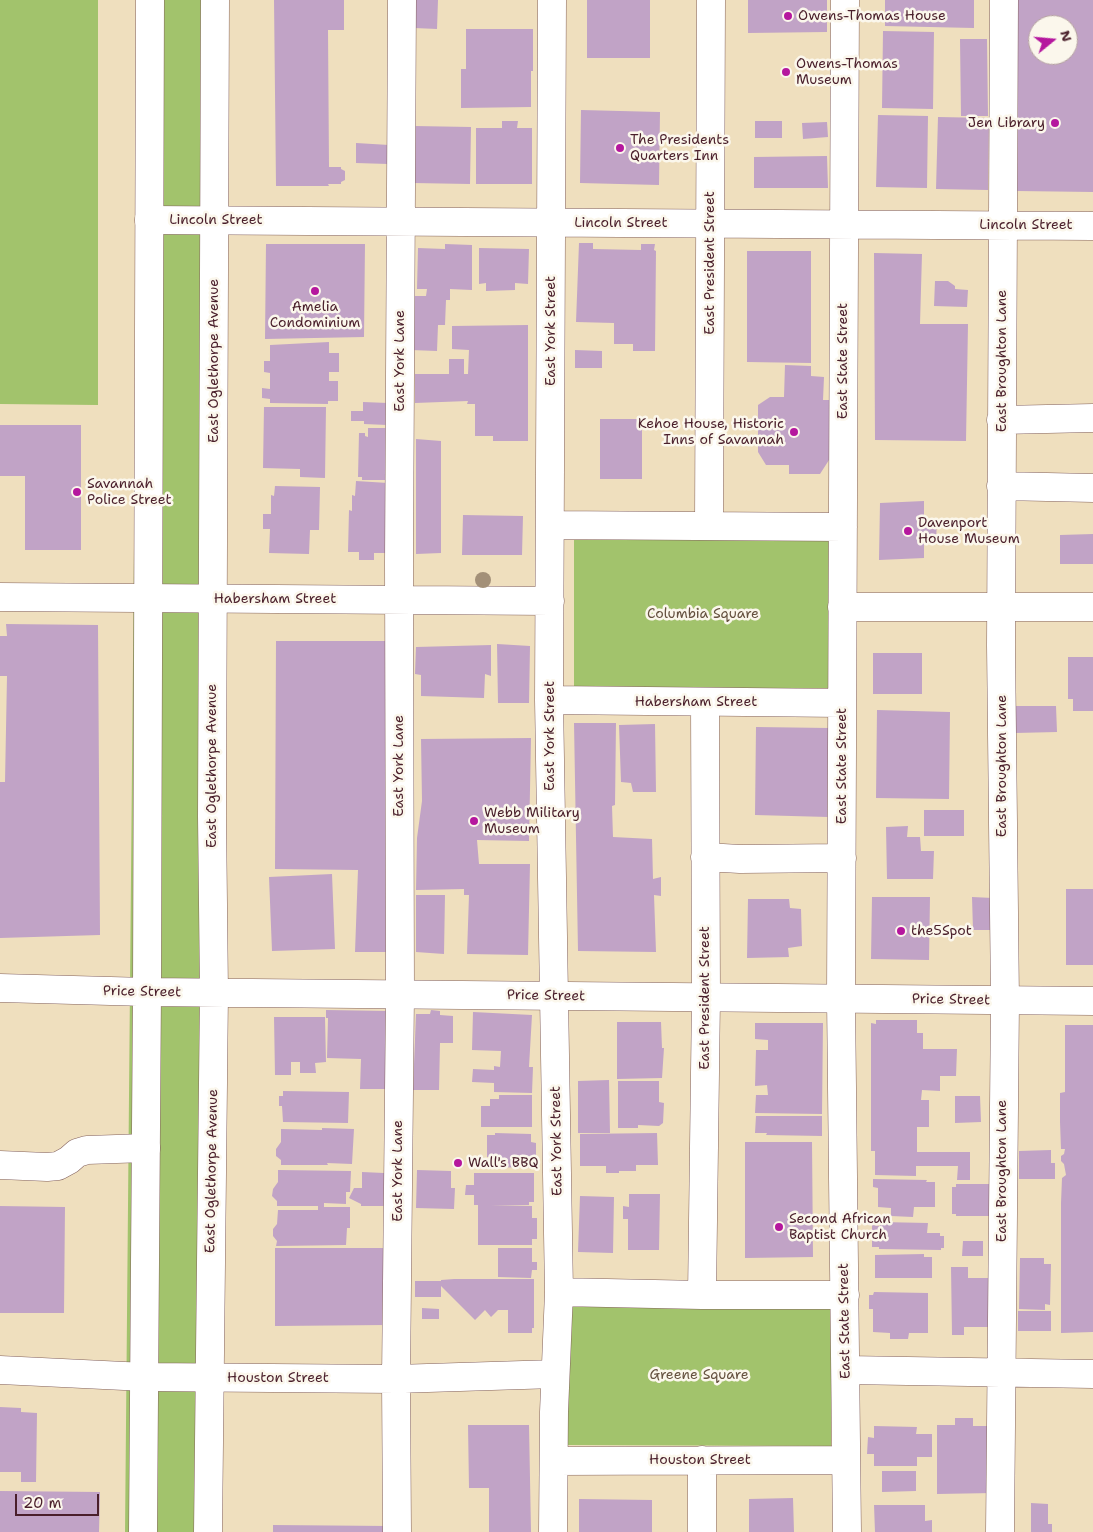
<!DOCTYPE html>
<style>
body{margin:0}
#map{position:relative;width:1093px;height:1532px;overflow:hidden;background:#efdfbe;font-family:"Shantell Sans",sans-serif}
canvas{display:block}
.north{position:absolute;left:1028px;top:15px;width:50px;height:50px;box-sizing:border-box;background:#fbf7ec;border:1px solid #b4a19f;border-radius:50%;rotate:73deg;font-size:14px;font-weight:700;line-height:20px;text-align:center;color:#4a1f2b}
.north::after{content:'';display:block;margin:auto;width:18px;height:22px;background:#b5179e;clip-path:polygon(50% 0,100% 100%,50% 72%,0 100%)}
.scale{position:absolute;left:15px;top:1494px;width:84px;height:22px;box-sizing:border-box;border:2px solid #4a1f2b;border-top:0;padding-left:6px;font-size:15px;line-height:18px;white-space:nowrap;color:#4a1f2b;-webkit-text-stroke:4px #fbf7ec;paint-order:stroke}
</style>
<div id="map">
<canvas width="1093" height="1532"></canvas>
<div class="north">N</div>
<div class="scale">20 m</div>
</div>
<script>
const ctx = document.querySelector('canvas').getContext('2d');
ctx.lineJoin = 'round';
function fillPath(path, color) {
  ctx.fillStyle = color;
  ctx.fill(path, 'evenodd');
}
function poly(rows) {
  const path = new Path2D();
  for (const r of rows) {
    path.moveTo(r[0], r[1]);
    for (let i = 2; i < r.length; i += 2) path.lineTo(r[i], r[i + 1]);
  }
  return path;
}
function stroke(path, color, width, dash) {
  ctx.strokeStyle = color;
  ctx.lineWidth = width;
  ctx.lineCap = dash ? 'butt' : 'round';
  ctx.setLineDash(dash || []);
  ctx.stroke(path);
}
function write(font, color, halo, rows, align = 'center') {
  ctx.font = font + ' "Shantell Sans",sans-serif';
  ctx.lineWidth = 5;
  ctx.setLineDash([]);
  ctx.textBaseline = 'middle';
  ctx.strokeStyle = halo;
  ctx.fillStyle = color;
  for (const [text, x, y, turn = 0] of rows) {
    ctx.save();
    ctx.translate(x, y);
    ctx.rotate((+turn || 0) * Math.PI / 180);
    ctx.textAlign = isNaN(turn) ? turn : align;
    if (halo) ctx.strokeText(text, 0, 0);
    ctx.fillText(text, 0, 0);
    ctx.restore();
  }
}
const green = poly([
 [0,0,98,0,98,405,0,404],
 [139,0,219,0,218,1532,125,1532],
 [574,540,831,540,832,688,574,688],
 [567,1305,831,1306,831,1446,567,1445]
]);
const building = poly([
 [274,0,344,0,344,30,328,30,329,167,341,167,341,169,345,171,345,180,341,182,341,184,328,184,329,186,276,186],
 [415,0,438,0,437,29,414,28],
 [587,0,650,0,650,58,587,58],
 [748,0,827,0,827,32,748,33],
 [885,0,974,0,974,28,885,26],
 [1018,0,1093,0,1093,192,1017,191],
 [1038,25,1068,25,1068,55,1038,55],
 [466,29,533,29,533,71,531,71,531,107,461,108,461,69,466,69],
 [883,31,934,32,933,109,882,108],
 [960,39,987,39,988,116,961,116],
 [581,110,660,112,659,185,580,183],
 [878,115,928,116,927,188,876,187],
 [938,117,989,118,988,190,936,189],
 [502,121,518,121,517,128,532,128,532,184,476,184,476,128,502,128],
 [755,121,782,121,782,138,755,138],
 [827,122,828,137,803,139,802,123],
 [414,126,471,127,470,184,413,183],
 [356,143,389,145,388,164,356,163],
 [827,156,828,188,754,188,754,157],
 [579,243,593,243,593,249,641,250,641,244,655,244,654,250,656,251,655,351,633,351,633,344,614,344,614,323,576,322],
 [266,244,365,244,364,337,265,339],
 [445,244,472,245,472,290,450,289,450,300,446,300,445,325,438,325,437,351,411,350,412,296,426,296,427,289,417,289,418,248,445,249],
 [479,248,529,249,528,284,515,283,515,290,486,291,486,283,479,284],
 [747,251,811,251,811,363,747,362],
 [874,253,922,254,920,324,968,324,966,441,875,440],
 [935,281,948,281,955,286,955,289,968,290,967,307,934,306],
 [528,325,528,441,493,441,493,436,475,436,475,404,467,404,468,401,415,403,415,374,449,374,449,359,464,359,464,374,468,374,469,350,452,349,452,326],
 [329,342,329,353,339,353,339,372,329,372,329,381,338,381,338,401,328,401,328,404,270,403,270,399,262,398,262,388,270,389,270,373,264,372,264,361,270,361,270,345],
 [575,350,602,351,602,368,575,368],
 [785,365,811,366,811,376,824,377,823,400,832,400,829,460,820,474,789,474,789,465,766,465,758,452,758,405,770,397,784,397],
 [363,402,388,403,387,425,364,424,364,421,351,421,351,411,363,411],
 [264,407,326,407,325,478,300,477,300,469,263,468],
 [600,419,642,419,642,479,600,479],
 [0,425,81,425,81,550,25,550,25,476,0,476],
 [368,428,387,428,386,480,362,480,362,477,358,477,359,433,365,433,365,436,368,437],
 [416,439,441,441,441,553,416,554],
 [356,481,388,483,386,553,374,553,374,560,359,560,359,552,348,552,349,510,352,511,352,495,355,496],
 [275,486,320,487,319,530,310,530,309,554,269,553,270,529,263,529,263,514,271,514,271,495,274,496],
 [924,501,924,522,937,522,936,540,924,543,924,558,879,560,880,503],
 [463,515,523,516,522,555,462,555],
 [1093,534,1093,564,1060,564,1060,535],
 [6,624,98,625,100,935,0,938,0,782,5,782,7,676,0,676,0,636,7,636],
 [276,641,388,641,386,952,355,952,358,870,275,869],
 [497,644,530,646,529,703,498,703],
 [491,645,491,676,485,674,484,698,421,696,421,675,415,674,416,647],
 [873,653,922,653,922,694,873,694],
 [1068,657,1093,657,1093,711,1073,711,1073,699,1068,699],
 [1016,706,1056,706,1057,732,1015,733],
 [877,710,950,712,949,799,876,798],
 [574,723,616,723,615,805,612,806,613,837,652,839,653,879,661,877,661,896,654,895,656,952,578,951],
 [655,724,656,792,633,792,631,783,621,782,619,725],
 [756,727,829,728,828,817,755,815],
 [531,738,529,841,477,840,479,864,530,864,528,955,467,954,469,895,464,895,464,889,416,890,417,838,422,801,421,739],
 [924,810,964,810,964,836,924,836],
 [908,826,907,837,920,837,921,851,934,851,933,879,887,879,886,827],
 [332,874,335,949,272,951,269,877],
 [1066,889,1093,889,1093,965,1066,965],
 [416,895,445,895,444,954,416,952],
 [872,897,930,897,929,960,871,959],
 [972,897,993,898,992,930,973,930],
 [748,899,789,899,790,908,801,909,802,946,788,948,789,957,747,958],
 [326,1010,389,1011,387,1089,360,1089,361,1059,327,1058,328,1018,326,1018],
 [431,1010,440,1011,440,1015,453,1016,453,1043,440,1043,439,1090,413,1090,416,1014,430,1014],
 [473,1012,532,1015,529,1067,533,1067,532,1093,494,1092,494,1083,472,1082,473,1069,494,1070,494,1066,500,1067,501,1051,472,1050],
 [274,1017,325,1017,326,1062,315,1063,316,1073,300,1073,300,1062,291,1062,291,1075,275,1075],
 [876,1020,917,1020,917,1033,923,1033,923,1049,957,1049,956,1076,940,1076,940,1091,922,1090,921,1100,929,1100,929,1127,917,1127,917,1152,970,1152,970,1180,957,1180,958,1166,916,1166,916,1176,875,1175,875,1151,871,1151,871,1023,876,1024],
 [617,1022,661,1022,662,1048,664,1048,662,1078,617,1079],
 [755,1023,823,1023,822,1114,755,1113,756,1095,768,1095,767,1085,755,1086,756,1050,768,1050,768,1040,755,1039],
 [1065,1025,1093,1025,1093,1332,1061,1333,1061,1203,1062,1178,1066,1175,1064,1164,1061,1161,1061,1156,1064,1154,1065,1149,1061,1149,1060,1122,1060,1093,1065,1092],
 [609,1080,610,1133,578,1133,578,1081],
 [618,1081,659,1081,659,1102,664,1103,663,1123,659,1126,638,1125,638,1128,618,1128],
 [283,1091,349,1092,348,1123,283,1122,282,1106,279,1106,279,1096,283,1096],
 [499,1095,532,1095,532,1127,481,1127,481,1106,490,1106,490,1099,499,1099],
 [955,1096,980,1096,981,1122,955,1123],
 [756,1116,822,1116,822,1136,766,1135,767,1133,755,1133],
 [322,1128,354,1129,352,1164,327,1163,328,1165,281,1165,281,1160,276,1156,276,1149,281,1142,281,1129,322,1130],
 [495,1133,531,1134,531,1142,536,1143,536,1158,531,1158,531,1168,495,1167,496,1157,487,1157,487,1135,495,1135],
 [657,1133,658,1165,636,1165,636,1171,619,1171,619,1173,606,1173,606,1166,580,1166,580,1134],
 [745,1142,812,1142,813,1257,745,1258],
 [1051,1150,1051,1163,1055,1163,1055,1179,1019,1179,1019,1151],
 [278,1170,351,1171,350,1192,346,1192,346,1204,324,1203,324,1207,350,1207,350,1228,347,1228,346,1245,276,1246,277,1241,273,1236,273,1229,277,1224,278,1210,318,1210,318,1206,277,1206,277,1201,272,1196,273,1189,278,1182],
 [417,1170,451,1171,451,1188,455,1188,454,1209,416,1208],
 [362,1172,384,1173,384,1206,361,1206,361,1204,349,1198,354,1188,362,1188],
 [474,1173,534,1173,534,1202,529,1202,529,1205,491,1205,532,1206,532,1218,537,1218,537,1239,532,1239,532,1245,478,1245,478,1205,474,1205,474,1195,465,1195,466,1185,474,1185],
 [873,1179,927,1180,926,1182,935,1182,935,1207,914,1207,913,1217,891,1216,891,1208,878,1207,878,1188,873,1187],
 [956,1184,991,1184,991,1216,956,1216,956,1214,952,1214,952,1187,956,1187],
 [629,1194,660,1194,659,1250,628,1250,628,1219,623,1219,623,1206,629,1207],
 [580,1196,614,1197,613,1253,578,1252],
 [0,1206,65,1207,64,1313,0,1313],
 [880,1222,928,1223,927,1233,940,1233,940,1236,944,1236,944,1248,941,1248,941,1250,879,1249,879,1247,872,1247,872,1225,880,1226],
 [963,1241,983,1241,983,1256,962,1256],
 [275,1248,386,1248,386,1325,275,1326],
 [498,1248,532,1248,532,1262,537,1262,537,1270,532,1270,531,1278,498,1277],
 [924,1254,924,1257,932,1257,932,1278,875,1278,875,1255],
 [1020,1258,1044,1258,1044,1264,1051,1264,1050,1305,1045,1304,1045,1310,1019,1309],
 [951,1267,968,1267,968,1278,990,1278,990,1327,964,1327,964,1335,952,1335],
 [454,1279,534,1279,534,1328,532,1328,532,1333,508,1333,508,1310,498,1310,491,1317,485,1310,475,1320,441,1286,441,1297,415,1297,415,1281,441,1281,441,1280],
 [874,1292,928,1293,928,1333,909,1333,908,1339,890,1339,890,1333,873,1332,873,1309,869,1309,869,1295,873,1295],
 [422,1308,439,1309,439,1319,422,1319],
 [1018,1311,1051,1311,1051,1331,1018,1331],
 [0,1407,21,1408,21,1412,37,1413,36,1482,21,1482,21,1472,0,1472],
 [955,1418,973,1418,973,1426,994,1426,994,1493,937,1494,937,1425,955,1425],
 [468,1425,529,1425,531,1532,489,1532,489,1488,469,1488],
 [874,1426,917,1427,916,1434,932,1434,932,1457,917,1457,917,1466,874,1466,874,1454,867,1454,868,1437,874,1438],
 [882,1471,916,1471,916,1491,882,1492],
 [0,1491,100,1492,99,1532,0,1532],
 [793,1498,794,1532,749,1532,749,1499],
 [579,1499,652,1500,652,1532,579,1532],
 [1031,1503,1048,1504,1048,1524,1052,1524,1052,1532,1031,1532],
 [874,1505,925,1505,925,1521,932,1520,932,1532,875,1532],
 [273,1525,388,1526,388,1532,273,1532]
]);
const minor = poly([
 [552,0,549,700,559,1292,554,1412,553,1532],
 [845,0,841,999,847,1532],
 [149,220,1093,226],
 [1001,420,1093,418],
 [1001,486,1093,488],
 [550,525,843,527],
 [709,526,711,0],
 [0,597,550,601],
 [842,607,1093,607],
 [549,700,842,703],
 [705,857,740,859,842,858],
 [0,1165,47,1167,58,1166,69,1160,77,1153,87,1150,146,1148],
 [559,1292,702,1295,845,1295],
 [702,1295,706,998,705,702],
 [0,1370,145,1377,396,1379,555,1374],
 [846,1370,1093,1374],
 [702,1460,702,1532],
 [554,1461,846,1460],
 [397,1532,396,1379,400,995,399,563,402,0],
 [1000,1532,1005,1001,1001,645,1004,0]
]);
const major = poly([
 [0,988,147,992,1093,1001],
 [143,1532,147,992,150,0],
 [208,1532,214,993,212,816,215,0]
]);
const trees = [
 [483,580]
];
const markers = [
 [788,16,5,"#b5179e"],
 [786,72,5,"#b5179e"],
 [1055,123,5,"#b5179e"],
 [620,148,5,"#b5179e"],
 [315,291,5,"#b5179e"],
 [794,432,5,"#b5179e"],
 [77,492,5,"#b5179e"],
 [908,531,5,"#b5179e"],
 [474,821,5,"#b5179e"],
 [901,931,5,"#b5179e"],
 [458,1163,5,"#b5179e"],
 [779,1227,5,"#b5179e"]
];
const poiNames = [
 ["Owens-Thomas House",798,16],
 ["Owens-Thomas",796,64],
 ["Museum",796,80],
 ["Jen Library",1045,123,"right"],
 ["The Presidents",630,140],
 ["Quarters Inn",630,156],
 ["Amelia",315,307,"center"],
 ["Condominium",315,323,"center"],
 ["Kehoe House, Historic",784,424,"right"],
 ["Inns of Savannah",784,440,"right"],
 ["Savannah",87,484],
 ["Police Street",87,500],
 ["Davenport",918,523],
 ["House Museum",918,539],
 ["Webb Military",484,813],
 ["Museum",484,829],
 ["the5Spot",911,931],
 ["Wall's BBQ",468,1163],
 ["Second African",789,1219],
 ["Baptist Church",789,1235]
];
const streetNames = [
 ["Lincoln Street",216,220],
 ["Lincoln Street",621,223],
 ["Lincoln Street",1026,225],
 ["East President Street",710,263,-90],
 ["East York Street",551,331,-90],
 ["East Oglethorpe Avenue",214,361,-90],
 ["East York Lane",400,361,-90],
 ["East State Street",843,361,-90],
 ["East Broughton Lane",1002,361,-90],
 ["Habersham Street",275,599],
 ["Habersham Street",696,702],
 ["East York Street",550,736,-90],
 ["East Oglethorpe Avenue",212,766,-90],
 ["East York Lane",399,766,-90],
 ["East State Street",842,766,-90],
 ["East Broughton Lane",1002,766,-90],
 ["Price Street",142,992,1],
 ["Price Street",546,996,1],
 ["East President Street",705,998,-90],
 ["Price Street",951,1000,1],
 ["East York Street",557,1141,-91],
 ["East Oglethorpe Avenue",212,1171,-89],
 ["East York Lane",398,1171,-90],
 ["East Broughton Lane",1002,1171,-90],
 ["East State Street",845,1321,-91],
 ["Houston Street",278,1378],
 ["Houston Street",700,1460]
];
const parkNames = [
 ["Columbia Square",703,614],
 ["Greene Square",699,1375]
];
fillPath(green, '#a2c36c');
fillPath(building, '#c1a3c6');
stroke(minor, '#84625e', 29);
stroke(major, '#84625e', 29);
stroke(minor, '#fff', 28);
stroke(major, '#fff', 28);
ctx.fillStyle = '#a39078';
for (const [x, y] of trees) {
  ctx.beginPath();
  ctx.arc(x, y, 8, 0, 2 * Math.PI);
  ctx.fill();
}
for (const [x, y, r, color] of markers) {
  const dot = new Path2D();
  dot.arc(x, y, r, 0, 2 * Math.PI);
  ctx.fillStyle = color;
  ctx.fill(dot);
  stroke(dot, '#fbf7ec', 2);
}
write('14px', '#4a1f2b', '#fbf7ec', poiNames, 'left');
write('14px', '#4a1f2b', '#fbf7ec', streetNames);
write('14px', '#64503e', '#fbf7ec', parkNames);
</script>
